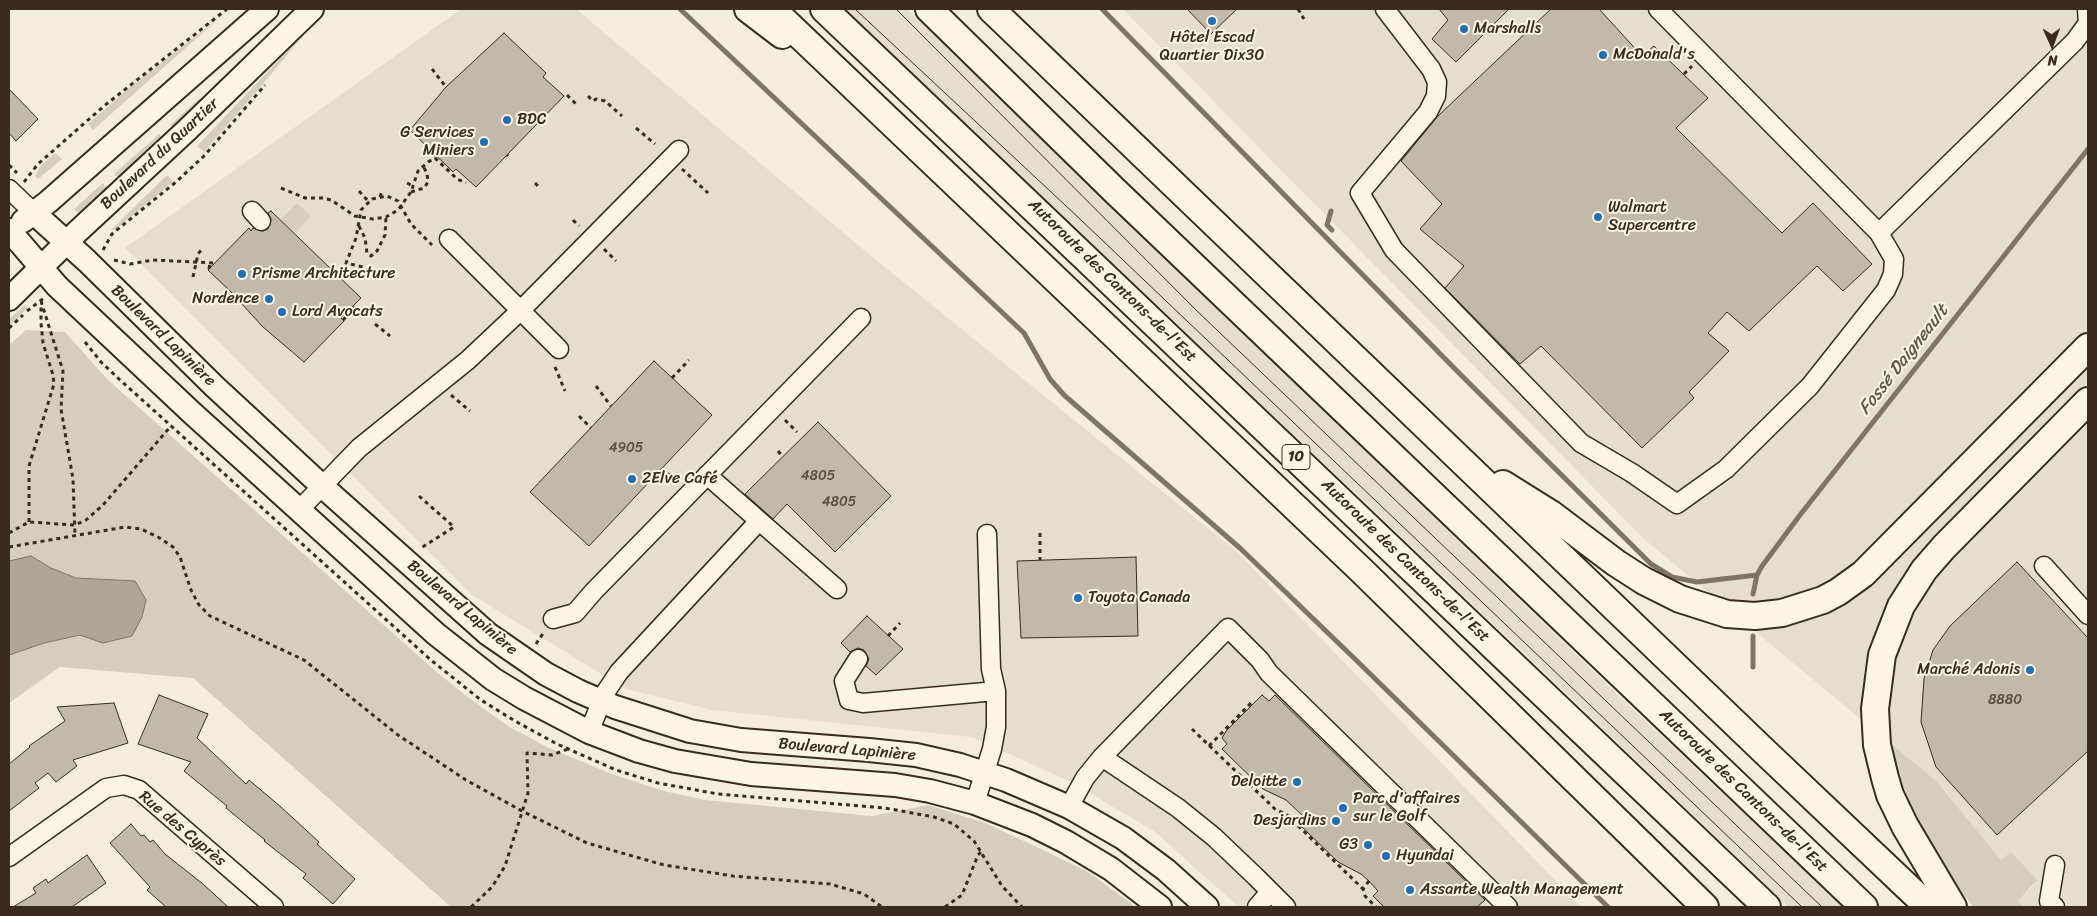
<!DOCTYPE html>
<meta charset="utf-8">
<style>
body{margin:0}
#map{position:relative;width:2097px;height:916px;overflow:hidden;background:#f4eddd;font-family:Sriracha,sans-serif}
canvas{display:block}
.frame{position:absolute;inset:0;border:10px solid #3b2a1e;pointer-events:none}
.north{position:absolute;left:2027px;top:20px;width:50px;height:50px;-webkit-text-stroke:4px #fcf5e5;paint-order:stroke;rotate:178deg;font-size:14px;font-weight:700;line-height:20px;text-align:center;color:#3b2a1e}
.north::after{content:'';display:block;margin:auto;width:18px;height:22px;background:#3b2a1e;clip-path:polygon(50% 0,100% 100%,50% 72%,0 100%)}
</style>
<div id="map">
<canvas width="2097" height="916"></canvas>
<div class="frame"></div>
<div class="north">N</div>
</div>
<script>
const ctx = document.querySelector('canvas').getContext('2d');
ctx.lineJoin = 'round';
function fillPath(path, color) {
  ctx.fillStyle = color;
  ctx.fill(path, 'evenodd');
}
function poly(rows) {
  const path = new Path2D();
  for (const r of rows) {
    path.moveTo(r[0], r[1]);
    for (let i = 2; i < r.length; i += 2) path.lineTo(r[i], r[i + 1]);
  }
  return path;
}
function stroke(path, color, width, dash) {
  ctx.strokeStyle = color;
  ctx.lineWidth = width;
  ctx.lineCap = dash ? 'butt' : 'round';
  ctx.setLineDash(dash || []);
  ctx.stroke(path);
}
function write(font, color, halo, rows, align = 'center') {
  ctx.font = font + ' Sriracha,sans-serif';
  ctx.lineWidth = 4;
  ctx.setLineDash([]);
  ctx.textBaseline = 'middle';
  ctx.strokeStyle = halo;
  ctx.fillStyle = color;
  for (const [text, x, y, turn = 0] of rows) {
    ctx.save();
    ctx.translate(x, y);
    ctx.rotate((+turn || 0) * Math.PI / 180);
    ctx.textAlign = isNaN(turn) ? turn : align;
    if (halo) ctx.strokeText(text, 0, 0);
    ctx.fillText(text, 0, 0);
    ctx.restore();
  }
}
const built = poly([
 [461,9,576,9,870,255,1236,551,1581,907,1239,907,1154,831,1071,782,971,737,712,710,626,689,472,595,125,248],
 [845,9,907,9,1623,700,1844,907,1788,907,1583,709],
 [1123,9,2088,9,2088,907,2024,907,2017,902,2034,885,2011,852,2002,861,1935,781,1643,538]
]);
const green = poly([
 [224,14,137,91,93,130,88,124,128,89],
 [312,25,262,85,204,152,197,146],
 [199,99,202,102,174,129,170,125],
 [159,134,163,138,120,180,114,174],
 [55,153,62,159,38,179,35,176,40,166],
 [167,175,173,182,115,230,111,230],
 [103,183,108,190,78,213,74,209],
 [297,203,311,216,295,233,281,220],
 [25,305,28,308,9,326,9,319],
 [26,330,65,332,108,380,432,668,465,695,508,726,549,748,612,774,664,791,705,800,872,816,928,805,985,823,1039,848,1088,872,1136,907,451,907,193,678,60,667,9,703,9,345],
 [1890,743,1936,781,2001,860,2011,852,2037,880,2018,901,2024,907,1974,907,1961,892,1927,842,1902,795]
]);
const water = poly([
 [31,556,51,568,76,578,135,581,146,600,142,617,132,636,103,643,80,635,44,643,9,655,9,561,31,556]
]);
const stream = poly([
 [680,9,1024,333,1050,379,1064,395,1241,549,1357,661,1608,907],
 [1102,9,1460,374,1651,564,1672,577,1697,582,1757,575],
 [1331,211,1327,225,1332,230],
 [1753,594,1757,575,1762,566,1800,515,2088,149],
 [1753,667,1753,636]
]);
const building = poly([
 [1187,9,1237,9,1211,34,1187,9],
 [1439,9,1509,9,1456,62,1432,39,1448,20,1439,9],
 [1551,9,1599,9,1642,56,1654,46,1708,98,1676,128,1782,233,1813,203,1872,264,1843,291,1817,266,1749,331,1727,312,1708,333,1729,351,1689,392,1694,398,1642,448,1541,346,1520,364,1445,288,1464,266,1420,229,1442,204,1401,161,1438,116,1551,9],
 [504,33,546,73,543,77,564,96,476,187,456,169,453,172,410,130,446,87,504,33],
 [9,89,38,119,16,141,9,133,9,89],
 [271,211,361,298,341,318,344,321,304,362,263,327,230,291,208,270,249,228,251,231,253,228,263,231,268,229,271,219,268,213,271,211],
 [654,361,712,415,589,546,530,492,654,361],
 [818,422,891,496,835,552,787,504,773,519,745,494,818,422],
 [1136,557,1138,636,1021,638,1017,561,1136,557],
 [2017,562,2088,638,2088,751,1997,835,1936,767,1921,722,1924,679,1933,650,1950,626,2017,562],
 [867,616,903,649,876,675,866,666,869,659,864,650,858,648,850,652,841,643,867,616],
 [159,695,208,714,197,738,246,784,249,780,281,807,319,842,317,844,355,879,333,904,303,878,306,874,264,841,265,840,226,808,227,806,184,771,191,762,138,744,159,695],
 [1262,695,1269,701,1275,695,1485,900,1477,907,1384,907,1373,896,1378,891,1369,881,1361,874,1338,862,1298,823,1304,817,1286,800,1263,789,1222,749,1227,744,1222,738,1226,731,1262,695],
 [114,703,128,743,73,760,77,766,56,782,48,773,35,783,39,788,9,811,9,764,30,747,29,746,65,721,57,707,114,703],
 [131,824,141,836,144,835,150,842,153,840,165,854,203,884,228,907,166,907,147,890,150,887,110,843,131,824],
 [87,855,106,883,72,907,13,907,36,893,33,888,46,879,48,883,87,855]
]);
const path = poly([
 [1298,9,1304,19],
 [432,69,446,87],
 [1684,74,1692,66],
 [567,95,578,106],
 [588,96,593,101,596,99,605,101,622,116],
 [636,128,655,144],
 [507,155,508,156],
 [9,165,17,173],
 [682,169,708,193],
 [24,182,38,164,104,106,227,9],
 [407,183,413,186],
 [535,183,539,187],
 [281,188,305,198,322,198,331,200,355,216,373,219,386,217,398,210,411,192,418,171,428,162,435,158,457,179,466,183],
 [359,191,369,202],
 [411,192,424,188,428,182,427,173,423,166],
 [380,197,382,191],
 [573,220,579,226],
 [359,226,365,238,367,253,371,256,377,251,385,235,386,217],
 [604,249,616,261],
 [103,250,112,234,176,182,204,156,265,85],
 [114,260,130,264,153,260,215,263],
 [209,269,210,263],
 [193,277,198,254,203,248],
 [375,277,363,267,346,263,356,238,361,210,372,199,387,196,398,201,411,224,432,245],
 [41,301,63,371,61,409,73,479,75,535],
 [355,307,362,312],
 [27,311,44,298],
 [343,320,355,307],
 [375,324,390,336],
 [9,328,23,315],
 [85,342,101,362,119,379,432,661,481,700,515,721,557,744,616,770,658,783,718,794,885,808,934,817,954,824,974,841,1002,886,1022,907],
 [555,367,565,391],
 [672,378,689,360],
 [596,386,611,406],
 [451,395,470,411],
 [579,416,591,428],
 [785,420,797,432],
 [778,451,783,457],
 [661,469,679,482],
 [419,496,454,527,421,548],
 [29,522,29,466,54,384,53,375,43,343,41,323,41,304],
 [9,533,29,522,75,525,86,520,103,505,171,426],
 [1040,533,1040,560],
 [9,547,125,527,141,529,158,537,173,547,180,557,191,590,199,605,210,616,304,660,398,735,466,780,522,811,587,843,664,865,733,876,830,884,864,894,882,907],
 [888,636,900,623],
 [536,644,544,632],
 [1192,729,1275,809,1287,815,1363,889],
 [1209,746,1252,702],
 [1369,881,1363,889,1365,896,1376,907],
 [471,907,492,887,505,866,528,793,527,753,552,755,568,749],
 [945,907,962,895,978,855,981,852]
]);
const minor = poly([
 [1385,9,1431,69,1437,82,1436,96,1428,112,1360,193,1394,250,1581,443,1632,473,1677,504,1726,469,1810,386,1886,290,1893,274,1894,259,1879,233,1658,9],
 [9,189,34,213],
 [252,211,261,221],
 [1879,233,2075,41,2088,23,2087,9],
 [449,239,559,349],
 [707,475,837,589],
 [299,510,359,448,468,360,520,311,679,150],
 [2044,566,2088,615],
 [553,619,575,613,594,591,861,318],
 [858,659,844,681,849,700,863,703,996,691],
 [589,732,605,693,619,672,759,521],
 [1102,757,1178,808,1214,837,1256,877,1286,907],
 [975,803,992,749,996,727,996,691,991,669,987,534],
 [1069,807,1085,778,1102,757,1228,628,1260,660,1269,673,1508,907],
 [9,857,106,788,124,785,139,790,274,907],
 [2055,865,2049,901,2055,907],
 [1257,907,1270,892]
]);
const major = poly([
 [34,213,87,261,214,386,322,486,488,634,546,674,578,691,615,707,690,731,741,740,869,750,916,755,960,765,1006,780,1069,807,1123,838,1166,870,1207,907],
 [23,221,48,202,267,9],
 [9,230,57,286,191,412,436,634,493,679,524,698,589,732,639,751,675,761,751,774,895,785,930,791,975,803,1032,825,1066,842,1111,869,1160,907],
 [9,299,77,232,187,130,312,9]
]);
const highway = poly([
 [748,9,782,35],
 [772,9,1361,570,1705,907],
 [824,9,1767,907],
 [929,9,1114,190,1864,907],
 [991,9,1764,751,1917,896,1933,907],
 [1503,484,1551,514,1616,563,1644,581,1680,599,1727,614,1755,616,1782,613,1823,600,1838,592,1863,574,2088,347],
 [1953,907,1905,826,1890,795,1885,778,1877,745,1875,709,1882,655,1901,606,1924,570,1944,547,2088,401]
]);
const tram = poly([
 [855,9,1080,219,1802,907],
 [896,9,1197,311,1822,907]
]);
const markers = [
 [1212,21,5,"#1f6fb2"],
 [1464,29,5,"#1f6fb2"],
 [1603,55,5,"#1f6fb2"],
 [507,120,5,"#1f6fb2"],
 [484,142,5,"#1f6fb2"],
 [1598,217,5,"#1f6fb2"],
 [242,274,5,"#1f6fb2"],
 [269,299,5,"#1f6fb2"],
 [282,312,5,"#1f6fb2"],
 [632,479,5,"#1f6fb2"],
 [1078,598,5,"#1f6fb2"],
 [2030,670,5,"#1f6fb2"],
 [1297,782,5,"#1f6fb2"],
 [1343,808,5,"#1f6fb2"],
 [1336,821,5,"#1f6fb2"],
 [1368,845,5,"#1f6fb2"],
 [1386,856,5,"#1f6fb2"],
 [1410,890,5,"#1f6fb2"]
];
const numberNames = [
 ["4905",626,448],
 ["4805",818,476],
 ["4805",839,502],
 ["8880",2005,700]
];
const shields = [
 [1296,457,28]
];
const shieldNames = [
 ["10",1296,457]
];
const poiNames = [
 ["Marshalls",1474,29],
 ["Hôtel Escad",1212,38,"center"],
 ["Quartier Dix30",1212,56,"center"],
 ["McDonald's",1613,55],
 ["BDC",517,120],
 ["G Services",474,133,"right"],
 ["Miniers",474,151,"right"],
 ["Walmart",1608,208],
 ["Supercentre",1608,226],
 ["Prisme Architecture",252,274],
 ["Nordence",259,299,"right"],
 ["Lord Avocats",292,312],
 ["2Elve Café",642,479],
 ["Toyota Canada",1088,598],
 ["Marché Adonis",2020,670,"right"],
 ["Deloitte",1287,782,"right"],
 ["Parc d'affaires",1353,799],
 ["sur le Golf",1353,817],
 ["Desjardins",1326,821,"right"],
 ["G3",1358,845,"right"],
 ["Hyundai",1396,856],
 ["Assante Wealth Management",1420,890]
];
const streetNames = [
 ["Boulevard du Quartier",160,154,-43],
 ["Autoroute des Cantons-de-l'Est",1112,281,44],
 ["Boulevard Lapinière",163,336,44],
 ["Autoroute des Cantons-de-l'Est",1405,561,44],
 ["Boulevard Lapinière",462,608,40],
 ["Boulevard Lapinière",847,750,5],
 ["Autoroute des Cantons-de-l'Est",1743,791,44],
 ["Rue des Cyprès",182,829,40]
];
const waterNames = [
 ["Fossé Daigneault",1904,360,-52]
];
fillPath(built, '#e5ddce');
fillPath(green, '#d6cdbd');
fillPath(water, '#b0a596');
stroke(water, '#817466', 1);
stroke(stream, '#817466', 5);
fillPath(building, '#c3b9aa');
stroke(building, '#3b2a1e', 1);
stroke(minor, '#3b2a1e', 21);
stroke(major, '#3b2a1e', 26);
stroke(highway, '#3b2a1e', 30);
stroke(path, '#3b2a1e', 3, [4, 4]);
stroke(minor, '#fcf5e5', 18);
stroke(major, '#fcf5e5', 22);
stroke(highway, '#fcf5e5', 26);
stroke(tram, '#3b2a1e', 1);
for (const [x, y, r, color] of markers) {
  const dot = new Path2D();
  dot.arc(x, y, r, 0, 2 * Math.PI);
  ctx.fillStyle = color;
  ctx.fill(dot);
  stroke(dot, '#fcf5e5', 2);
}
write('14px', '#5d4e41', null, numberNames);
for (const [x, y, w] of shields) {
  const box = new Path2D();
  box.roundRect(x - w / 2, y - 12.5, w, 25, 4);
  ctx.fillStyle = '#fcf5e5';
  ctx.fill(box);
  stroke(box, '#3b2a1e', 1);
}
write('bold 15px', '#3b2a1e', null, shieldNames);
write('16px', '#3b2a1e', '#fcf5e5', poiNames, 'left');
write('16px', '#3b2a1e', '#fcf5e5', streetNames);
write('italic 18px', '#645548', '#fcf5e5', waterNames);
</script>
